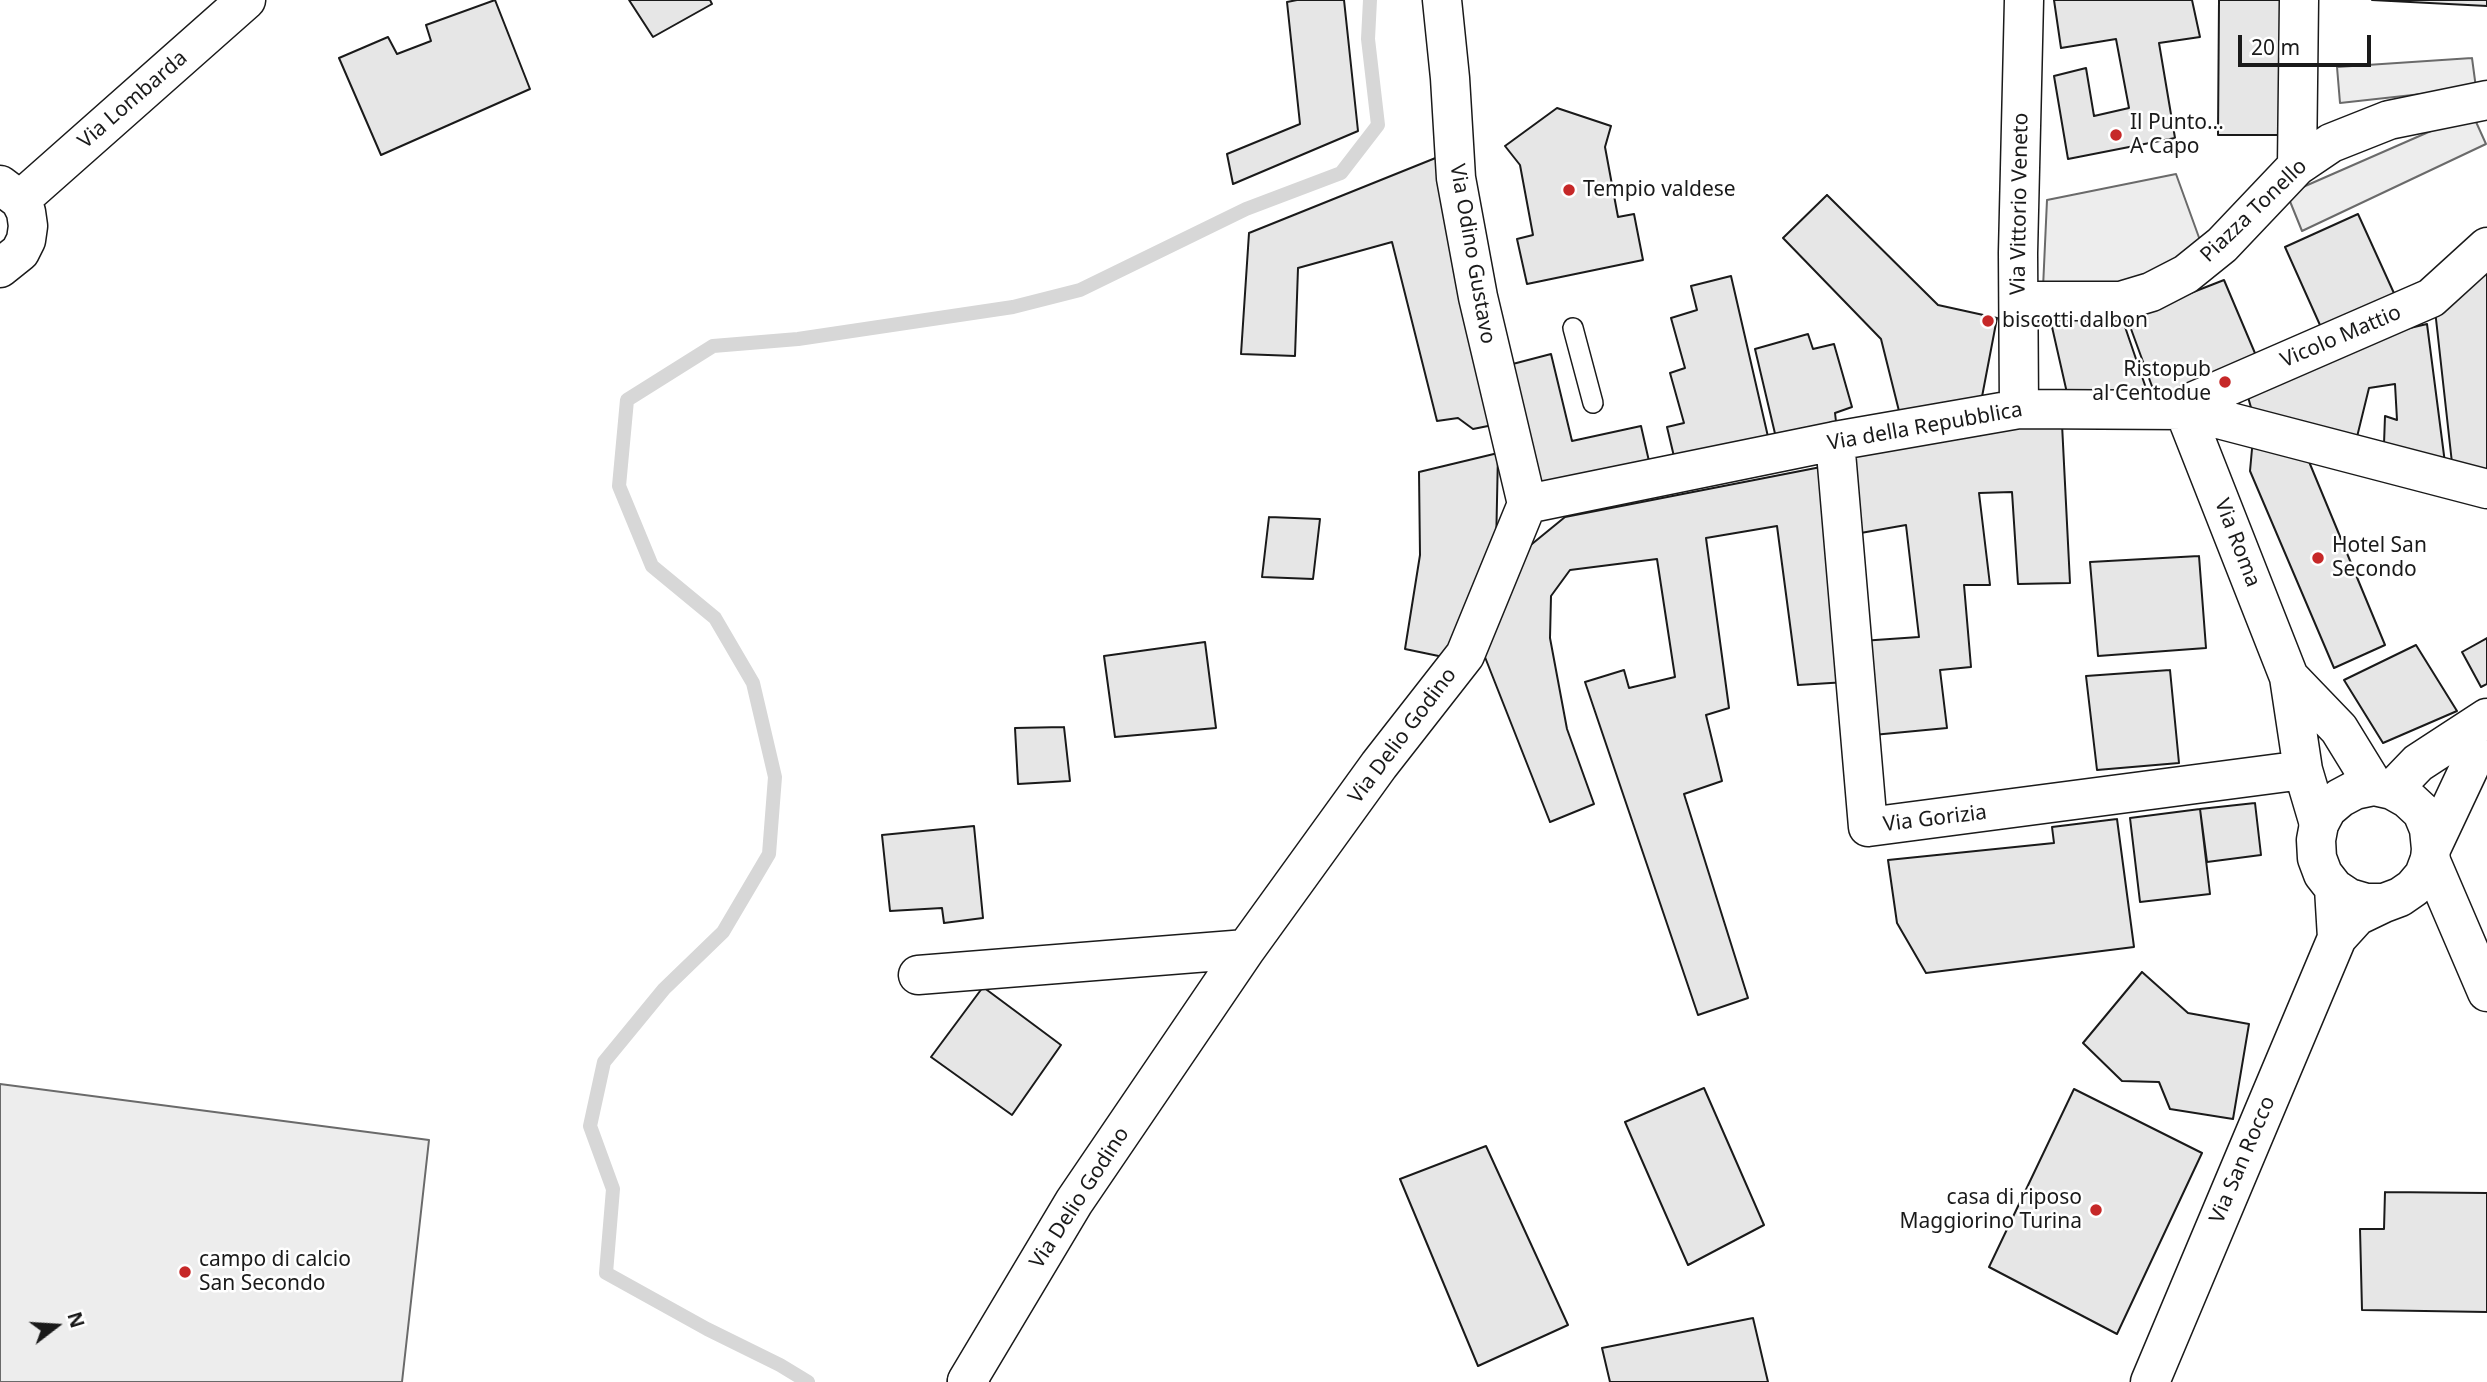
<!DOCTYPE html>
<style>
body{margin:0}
#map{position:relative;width:2487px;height:1382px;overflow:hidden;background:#fff;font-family:"Noto Sans",sans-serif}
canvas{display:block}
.north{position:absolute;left:21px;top:1291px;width:70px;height:70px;-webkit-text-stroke:5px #fff;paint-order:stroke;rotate:73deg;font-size:19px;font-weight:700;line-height:28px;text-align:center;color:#1a1a1a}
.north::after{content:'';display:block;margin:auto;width:24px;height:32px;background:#1a1a1a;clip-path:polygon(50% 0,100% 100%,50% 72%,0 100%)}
.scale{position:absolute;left:2238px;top:35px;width:133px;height:32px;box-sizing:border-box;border:4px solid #1a1a1a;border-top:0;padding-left:9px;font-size:21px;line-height:24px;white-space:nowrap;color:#1a1a1a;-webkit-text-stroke:5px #fff;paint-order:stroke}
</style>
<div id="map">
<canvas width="2487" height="1382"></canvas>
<div class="north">N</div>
<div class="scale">20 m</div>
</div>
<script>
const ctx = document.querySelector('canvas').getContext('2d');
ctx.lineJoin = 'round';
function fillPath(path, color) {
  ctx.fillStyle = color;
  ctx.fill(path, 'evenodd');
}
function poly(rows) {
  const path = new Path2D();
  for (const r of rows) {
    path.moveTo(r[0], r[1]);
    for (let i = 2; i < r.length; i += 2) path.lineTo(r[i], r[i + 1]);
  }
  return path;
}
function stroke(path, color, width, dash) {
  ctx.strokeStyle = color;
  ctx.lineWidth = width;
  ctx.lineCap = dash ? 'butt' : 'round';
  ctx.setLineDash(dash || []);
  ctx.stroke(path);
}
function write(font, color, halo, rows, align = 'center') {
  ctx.font = font + ' "Noto Sans",sans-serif';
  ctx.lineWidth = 5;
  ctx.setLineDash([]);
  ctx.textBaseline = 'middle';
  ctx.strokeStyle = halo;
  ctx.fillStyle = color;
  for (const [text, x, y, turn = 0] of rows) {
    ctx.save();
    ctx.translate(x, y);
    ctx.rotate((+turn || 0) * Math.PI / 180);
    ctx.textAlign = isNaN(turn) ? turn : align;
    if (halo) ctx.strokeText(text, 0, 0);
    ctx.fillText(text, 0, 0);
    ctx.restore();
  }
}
const built = poly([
 [2472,58,2476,88,2340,103,2337,67,2472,58],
 [2472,113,2486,144,2302,231,2287,194,2472,113],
 [2176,174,2201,243,2178,263,2123,286,2043,288,2047,200,2176,174],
 [0,1084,429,1140,402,1382,0,1382,0,1084]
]);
const stream = poly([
 [808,1382,780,1365,707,1329,606,1273,613,1189,590,1126,604,1062,664,989,723,932,769,854,775,777,753,683,715,618,652,566,619,486,627,400,713,346,798,339,1013,307,1080,290,1246,209,1341,173,1378,125,1368,39,1370,0]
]);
const building = poly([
 [495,0,530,89,381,155,339,58,388,37,397,54,431,41,426,25,495,0],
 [629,0,710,0,712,4,653,37,629,0],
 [1297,0,1344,0,1358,131,1233,184,1227,154,1300,124,1287,2,1297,0],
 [2054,0,2192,0,2200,37,2159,43,2175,138,2068,159,2054,76,2086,68,2094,116,2129,108,2116,39,2061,48,2054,0],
 [2219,0,2287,0,2290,135,2218,135,2219,0],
 [2372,0,2487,0,2487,6,2372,0],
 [1557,108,1611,126,1605,147,1618,217,1634,214,1643,260,1527,284,1517,239,1533,235,1520,165,1505,146,1557,108],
 [1443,155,1498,424,1473,429,1458,418,1437,421,1392,242,1298,268,1295,356,1241,354,1249,233,1443,155],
 [1827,195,1938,305,1997,318,1981,402,1901,419,1881,339,1783,238,1827,195],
 [2358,214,2398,302,2324,334,2285,247,2358,214],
 [2487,261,2487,472,2452,463,2435,310,2487,261],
 [1731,276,1769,441,1676,465,1667,427,1684,423,1670,373,1685,368,1671,318,1697,310,1691,286,1731,276],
 [2224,280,2260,365,2157,400,2127,318,2224,280],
 [2050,318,2122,318,2149,397,2067,393,2050,318],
 [2427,324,2445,463,2384,444,2385,416,2397,420,2395,384,2369,388,2356,441,2252,411,2244,383,2329,347,2427,324],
 [1808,334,1813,349,1834,344,1852,407,1835,413,1837,430,1777,442,1755,349,1808,334],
 [1551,354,1572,441,1641,426,1651,470,1555,488,1536,480,1505,366,1551,354],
 [2062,424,2070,583,2018,584,2012,492,1979,493,1990,585,1964,585,1971,667,1940,670,1947,728,1873,735,1861,641,1919,637,1906,525,1855,534,1847,453,1973,427,2062,424],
 [2253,438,2305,452,2385,645,2334,668,2250,471,2253,438],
 [1498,453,1496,548,1453,659,1405,649,1420,555,1419,472,1498,453],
 [1826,466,1847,682,1798,685,1777,526,1706,538,1729,708,1706,715,1722,781,1684,794,1748,998,1698,1015,1585,682,1624,670,1629,688,1675,677,1657,559,1570,570,1551,596,1550,638,1567,729,1594,804,1550,822,1481,647,1516,557,1565,517,1826,466],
 [1269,517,1320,519,1313,579,1262,577,1269,517],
 [2199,556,2206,648,2098,656,2090,562,2199,556],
 [2487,638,2487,684,2481,687,2462,652,2487,638],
 [1205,642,1216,728,1115,737,1104,656,1205,642],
 [2416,645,2457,711,2383,743,2344,680,2416,645],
 [2170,670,2179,763,2097,770,2086,676,2170,670],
 [1064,727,1070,781,1018,784,1015,728,1064,727],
 [2255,803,2261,855,2207,862,2200,809,2255,803],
 [2200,809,2210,894,2140,902,2130,818,2200,809],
 [2117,819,2134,947,1926,973,1897,923,1888,860,2054,843,2052,827,2117,819],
 [974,826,983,918,944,923,942,908,890,911,882,835,974,826],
 [2142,972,2188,1013,2249,1024,2233,1119,2170,1109,2159,1082,2122,1081,2083,1043,2142,972],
 [983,987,1061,1045,1012,1115,931,1057,983,987],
 [1704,1088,1764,1225,1688,1265,1625,1122,1704,1088],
 [2074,1089,2202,1153,2117,1334,1989,1267,2074,1089],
 [1486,1146,1568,1325,1478,1366,1400,1179,1486,1146],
 [2385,1192,2487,1193,2487,1312,2362,1310,2360,1229,2384,1229,2385,1192],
 [1753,1318,1768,1382,1610,1382,1602,1348,1753,1318]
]);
const service = poly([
 [1573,328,1593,403]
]);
const minor = poly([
 [1442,0,1450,78,1456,178,1478,297,1527,504],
 [2297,166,2299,0],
 [20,200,246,0],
 [0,268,20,252,26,240,28,226,26,212,20,200,0,185],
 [2019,301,2121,301,2151,292,2186,274,2222,245,2297,166,2331,143,2389,120,2487,100],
 [2019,409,2018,253,2024,0],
 [2184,410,2289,677,2303,770,2319,824],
 [2184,410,2192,402,2431,298,2487,247],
 [1835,441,1868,827,2303,770],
 [1527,504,1835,441,2019,409,2184,410,2487,489],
 [2289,677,2339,729,2374,786],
 [2430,859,2487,992],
 [918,975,1246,949],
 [967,1381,1074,1202,1246,949,1379,765,1465,655,1527,504]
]);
const tertiary = poly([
 [2392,790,2418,763,2487,718],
 [2431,849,2487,730],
 [2334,888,2349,898,2366,903,2384,903,2400,897,2413,888,2424,875,2430,859,2431,849,2429,829,2422,812,2408,799,2392,790,2374,786,2355,790,2340,798,2327,809,2319,824,2316,840,2317,858,2323,874,2334,888,2337,938],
 [967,1382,970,1382],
 [2150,1382,2337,938,2357,916,2384,903]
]);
const markers = [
 [2116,135,7,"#c62828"],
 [1569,190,7,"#c62828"],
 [1988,321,7,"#c62828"],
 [2225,382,7,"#c62828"],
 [2318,558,7,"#c62828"],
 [2096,1210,7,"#c62828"],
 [185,1272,7,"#c62828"]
];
const streetNames = [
 ["Via Lombarda",133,100,-41],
 ["Via Vittorio Veneto",2020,204,-89],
 ["Piazza Tonello",2254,211,-44],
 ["Via Odino Gustavo",1472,254,80],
 ["Vicolo Mattio",2341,337,-23],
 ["Via della Repubblica",1925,427,-10],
 ["Via Roma",2237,543,69],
 ["Via Delio Godino",1403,736,-53],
 ["Via Gorizia",1935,819,-7],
 ["Via San Rocco",2243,1160,-67],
 ["Via Delio Godino",1080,1198,-57]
];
const poiNames = [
 ["Il Punto...",2130,123],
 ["A Capo",2130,147],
 ["Tempio valdese",1583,190],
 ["biscotti dalbon",2002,321],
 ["Ristopub",2211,370,"right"],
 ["al Centodue",2211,394,"right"],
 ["Hotel San",2332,546],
 ["Secondo",2332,570],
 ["casa di riposo",2082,1198,"right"],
 ["Maggiorino Turina",2082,1222,"right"],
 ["campo di calcio",199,1260],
 ["San Secondo",199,1284]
];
fillPath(built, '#ededed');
stroke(built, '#6a6a6a', 2);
stroke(stream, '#d7d7d7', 14);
fillPath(building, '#e6e6e6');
stroke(building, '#1a1a1a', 2);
stroke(service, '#1a1a1a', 22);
stroke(minor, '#1a1a1a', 41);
stroke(tertiary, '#1a1a1a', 41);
stroke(service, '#fff', 19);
stroke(minor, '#fff', 38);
stroke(tertiary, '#fff', 38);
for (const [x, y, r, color] of markers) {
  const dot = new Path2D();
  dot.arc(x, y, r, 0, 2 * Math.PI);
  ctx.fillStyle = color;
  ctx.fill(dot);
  stroke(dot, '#fff', 2.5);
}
write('21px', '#1a1a1a', '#fff', streetNames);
write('21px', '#1a1a1a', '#fff', poiNames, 'left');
</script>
